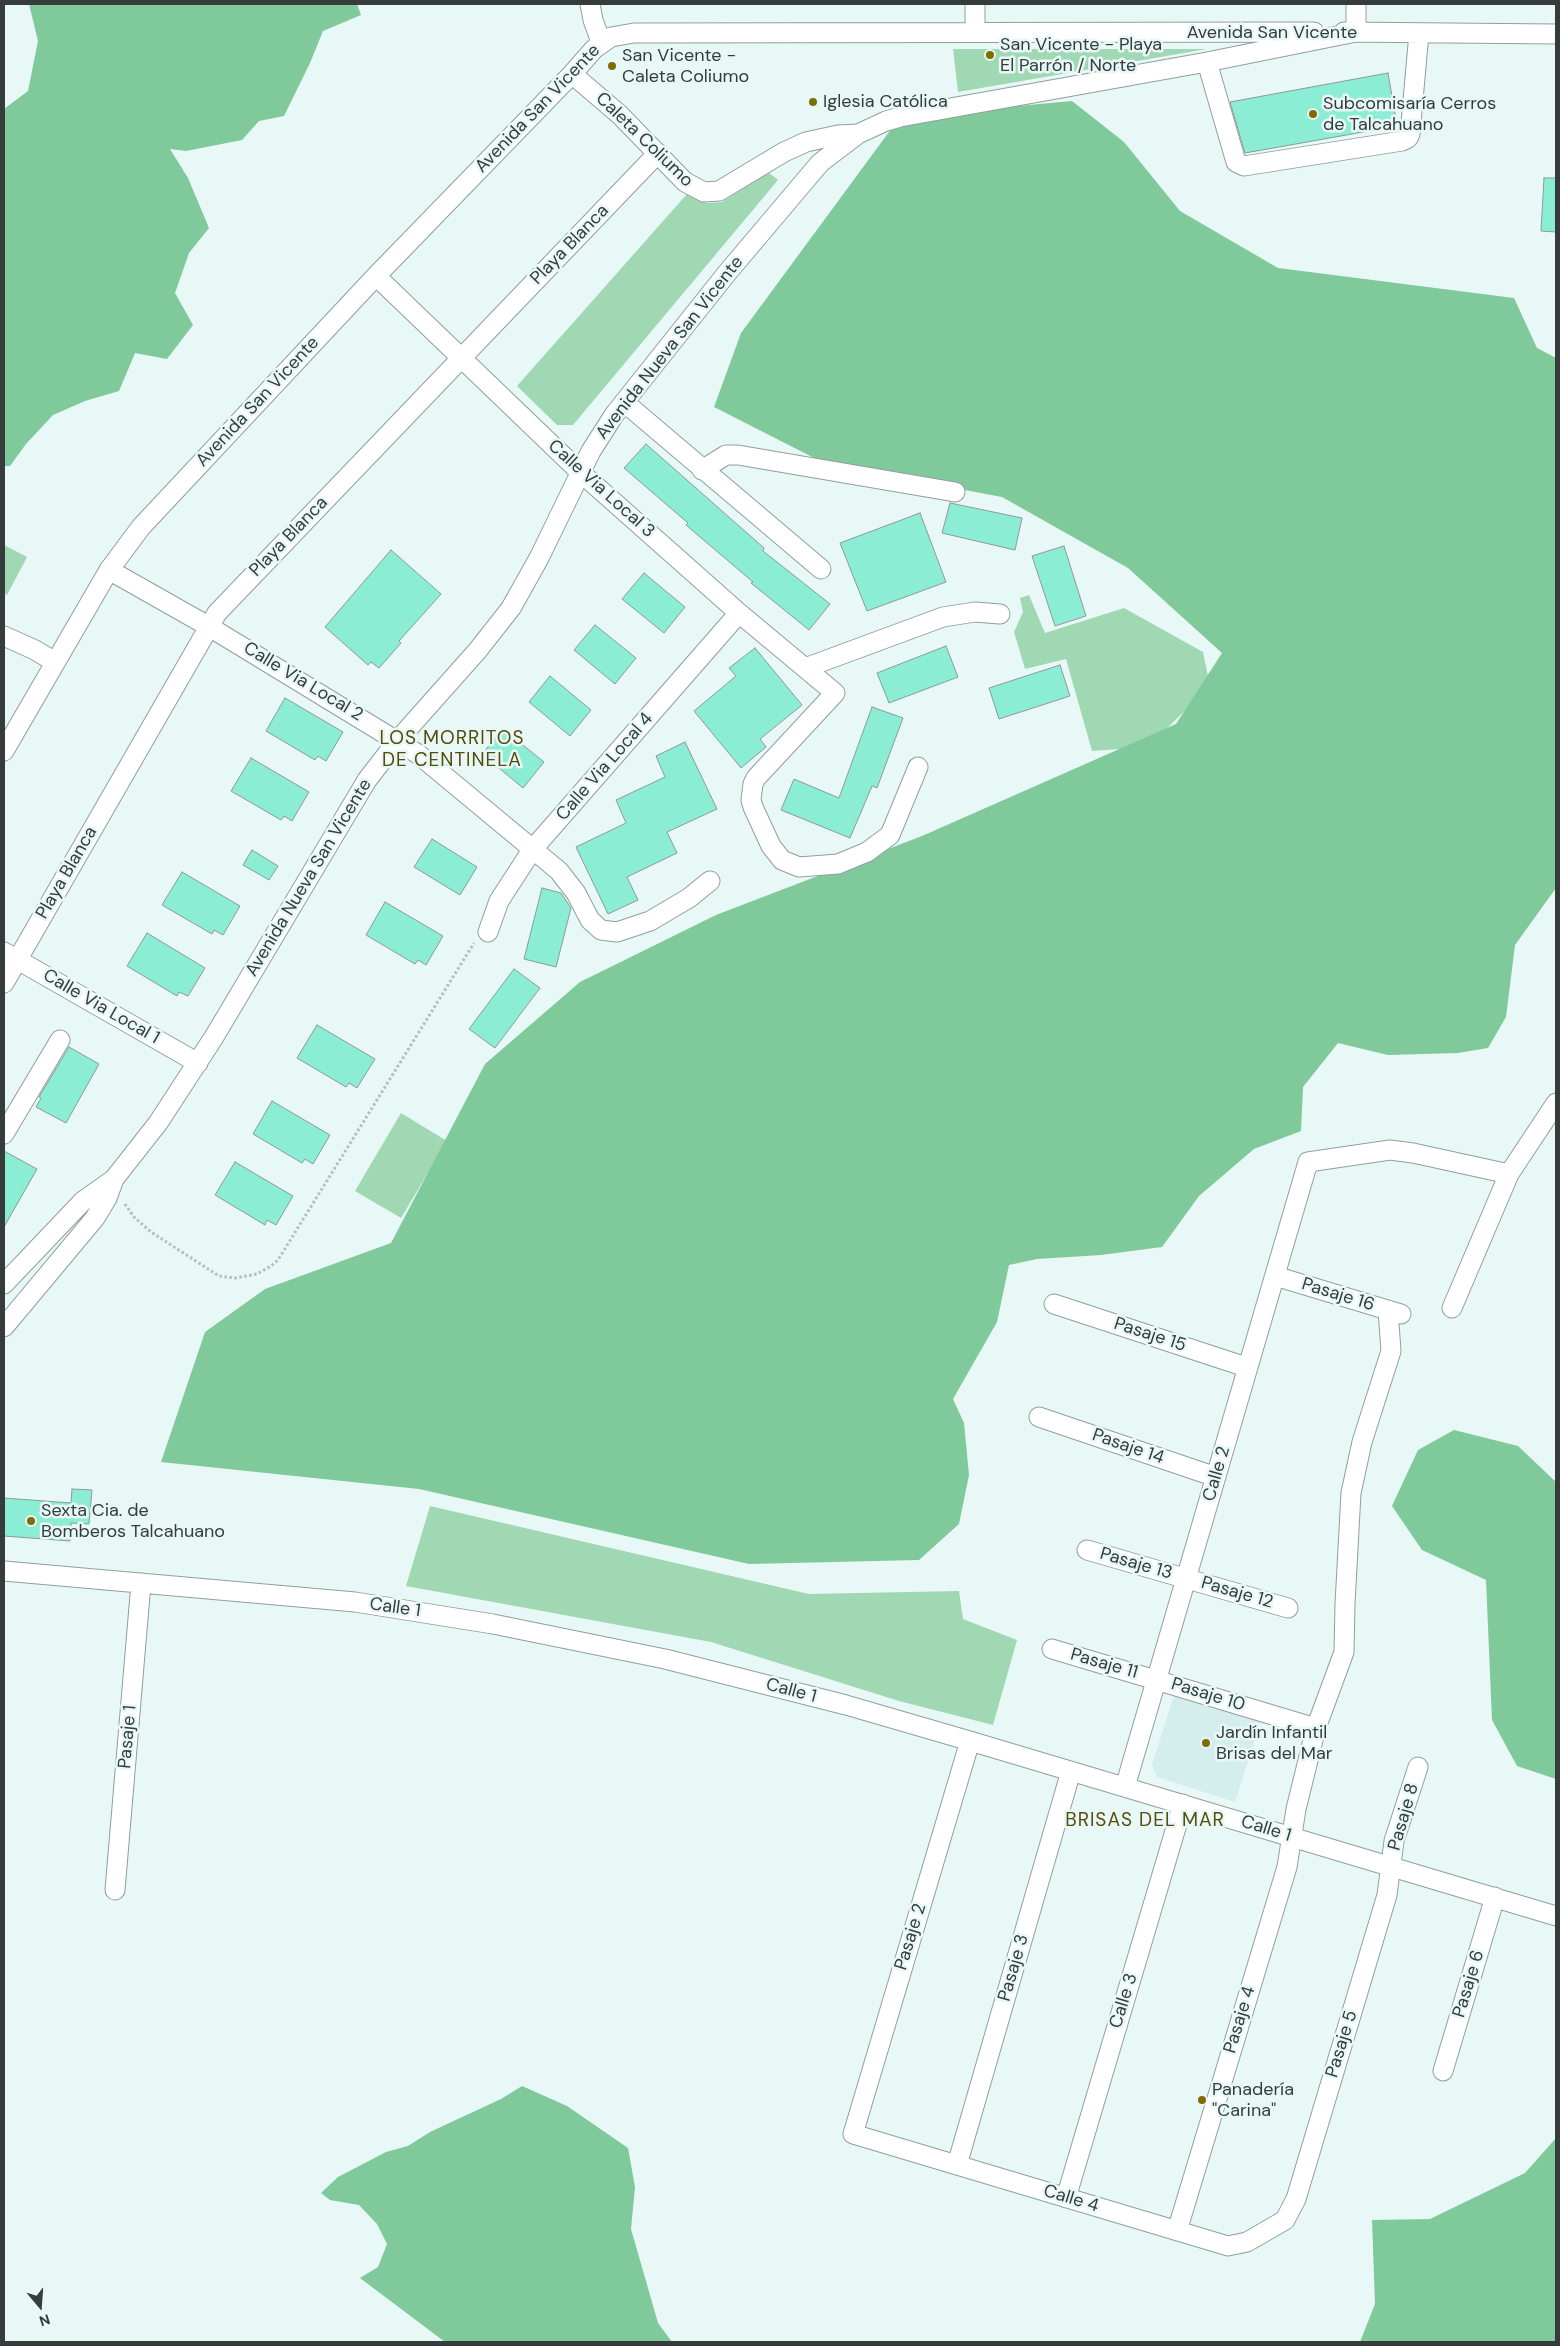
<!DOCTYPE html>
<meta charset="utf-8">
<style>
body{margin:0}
#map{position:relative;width:1560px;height:2346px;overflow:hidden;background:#e8f8f7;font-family:"DM Sans",sans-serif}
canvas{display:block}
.frame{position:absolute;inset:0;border:5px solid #353c3b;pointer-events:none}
.north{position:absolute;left:15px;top:2281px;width:50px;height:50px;-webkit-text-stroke:4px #e8f8f7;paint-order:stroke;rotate:162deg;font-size:14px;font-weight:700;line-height:20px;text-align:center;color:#353c3b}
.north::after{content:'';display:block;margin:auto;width:18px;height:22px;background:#353c3b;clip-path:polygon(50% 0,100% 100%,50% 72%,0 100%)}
</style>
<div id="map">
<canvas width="1560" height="2346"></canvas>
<div class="frame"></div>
<div class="north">N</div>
</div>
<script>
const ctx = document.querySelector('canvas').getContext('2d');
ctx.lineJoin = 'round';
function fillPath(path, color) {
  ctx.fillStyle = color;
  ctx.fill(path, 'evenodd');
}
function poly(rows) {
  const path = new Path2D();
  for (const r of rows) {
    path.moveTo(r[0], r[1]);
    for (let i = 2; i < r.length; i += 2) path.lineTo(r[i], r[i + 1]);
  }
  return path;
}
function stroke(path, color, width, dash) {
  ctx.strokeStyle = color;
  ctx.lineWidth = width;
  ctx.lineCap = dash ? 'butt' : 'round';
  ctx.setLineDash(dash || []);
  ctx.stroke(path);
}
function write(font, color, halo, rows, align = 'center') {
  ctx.font = font + ' "DM Sans",sans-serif';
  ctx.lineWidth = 5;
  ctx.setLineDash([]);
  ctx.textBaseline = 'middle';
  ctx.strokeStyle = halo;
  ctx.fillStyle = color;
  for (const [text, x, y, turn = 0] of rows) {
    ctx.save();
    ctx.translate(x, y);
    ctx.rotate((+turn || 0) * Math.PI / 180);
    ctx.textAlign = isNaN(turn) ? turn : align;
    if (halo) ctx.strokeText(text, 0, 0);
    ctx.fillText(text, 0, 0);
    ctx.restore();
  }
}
const built = poly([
 [1174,1695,1261,1720,1235,1802,1157,1777,1152,1765]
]);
const green = poly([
 [953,49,1207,49,958,92],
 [768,172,778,180,573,425,557,425,517,386,687,194,707,203,722,202],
 [4,545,27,557,7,595,4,593],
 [1029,595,1045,633,1124,608,1203,652,1210,686,1148,747,1092,751,1066,659,1025,669,1014,632,1023,612,1020,598],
 [401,1113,447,1141,401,1218,355,1191],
 [430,1506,809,1594,959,1591,963,1619,1017,1640,993,1725,899,1701,711,1642,406,1586]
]);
const forest = poly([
 [29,4,357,4,361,15,323,31,310,63,284,116,259,121,242,140,186,151,170,149,188,178,209,228,189,253,175,293,193,325,167,359,135,353,119,391,85,401,53,415,26,444,10,466,4,466,4,109,28,91,38,41],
 [1072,101,1124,142,1180,211,1278,268,1514,298,1537,348,1556,358,1556,888,1515,945,1506,1017,1488,1048,1458,1053,1388,1055,1338,1043,1303,1087,1301,1131,1254,1149,1199,1196,1162,1247,1101,1255,1037,1259,1009,1265,997,1322,953,1399,964,1423,969,1475,959,1524,919,1560,749,1564,419,1489,161,1462,205,1332,265,1289,391,1243,485,1064,580,982,716,915,922,836,1176,724,1222,653,1128,568,1002,497,826,464,714,407,741,333,900,117],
 [1454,1430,1518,1446,1556,1482,1556,1779,1517,1766,1492,1720,1486,1580,1422,1550,1392,1506,1418,1450],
 [522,2086,567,2106,628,2148,635,2187,631,2229,658,2323,672,2342,445,2342,360,2278,378,2267,387,2244,377,2224,359,2205,330,2200,321,2193,338,2177,386,2152,408,2146,430,2132,501,2099],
 [1556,2138,1556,2342,1360,2342,1375,2304,1372,2220,1430,2219,1525,2173]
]);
const building = poly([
 [1388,73,1397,126,1245,153,1230,102,1388,73],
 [1544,178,1556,178,1556,232,1541,231,1544,178],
 [646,444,764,548,763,551,830,604,809,630,751,583,753,582,686,525,688,523,624,468,646,444],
 [950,503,1022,518,1015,550,942,533,950,503],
 [920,513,946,582,867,611,840,543,920,513],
 [1064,546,1086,616,1055,626,1032,556,1064,546],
 [391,550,441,594,399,641,401,643,379,668,371,662,368,665,325,627,391,550],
 [644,573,685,607,664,633,622,599,644,573],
 [595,625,636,658,615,684,574,650,595,625],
 [946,646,958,677,889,703,877,673,946,646],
 [755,648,802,705,760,739,766,747,741,768,694,711,736,676,729,668,755,648],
 [1060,665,1070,696,999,719,989,688,1060,665],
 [550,676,591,710,570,736,529,702,550,676],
 [285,698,343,732,326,761,318,756,315,760,266,731,285,698],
 [872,707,903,718,877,788,872,786,850,838,781,810,794,779,839,798,872,707],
 [503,729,544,762,523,788,482,754,503,729],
 [685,742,717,809,667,832,677,853,627,877,638,900,608,914,576,847,626,823,616,800,665,777,656,756,685,742],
 [251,758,309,792,292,821,284,816,281,820,231,791,251,758],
 [432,839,477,867,460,895,414,867,432,839],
 [252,850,278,866,269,880,243,865,252,850],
 [182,872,240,906,223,935,214,930,212,934,162,905,182,872],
 [542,888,561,893,571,908,556,967,524,959,542,888],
 [385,902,443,936,426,965,418,960,415,964,366,935,385,902],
 [147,933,205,968,188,996,179,992,177,996,127,966,147,933],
 [514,969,540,988,495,1048,469,1029,514,969],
 [317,1025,375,1059,357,1088,349,1083,346,1087,297,1058,317,1025],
 [69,1047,99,1064,66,1123,36,1107,41,1098,39,1097,69,1047],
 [272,1101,330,1135,313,1164,305,1159,302,1163,253,1134,272,1101],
 [4,1151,37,1169,4,1227,4,1151],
 [235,1162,293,1196,276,1225,267,1220,265,1225,215,1195,235,1162],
 [72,1489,92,1490,89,1524,71,1523,70,1541,4,1536,4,1498,71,1503,72,1489]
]);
const path = poly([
 [125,1204,134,1217,151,1232,219,1276,235,1278,257,1274,271,1266,278,1260,474,943]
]);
const minor = poly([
 [590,4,593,20,601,42],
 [975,32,975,4],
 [1344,32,1556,34],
 [1356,32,1356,4],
 [1207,62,1236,162,1244,166,1402,141,1408,138,1410,134,1419,33],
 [572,74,620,115,685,182,704,192,719,191,784,152,806,142,838,135,858,134],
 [376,276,580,472,739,613,835,693,756,778,753,784,751,800,753,807,771,846,782,860,799,867,838,864,867,852,890,835,918,767],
 [624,402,821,569],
 [702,470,726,455,738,455,955,492],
 [109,570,208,626,418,754,559,871,576,893,590,920,601,930,617,932,650,921,689,898,710,881],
 [4,636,35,650,55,662],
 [805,668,943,617,975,612,1000,614],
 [4,751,109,570,141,527,376,276,572,74,594,49,611,37,634,33,1314,32],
 [488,932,499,901,532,850,739,613],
 [4,952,198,1063],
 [4,983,217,613,658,153],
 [4,1134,60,1040],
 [1275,1276,1401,1314],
 [4,1284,83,1201,114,1179,158,1123,214,1037,367,780,398,740,478,650,511,608,539,558,591,451,614,415,727,273,820,163,858,134,886,121,900,117,1207,62,1356,32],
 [1054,1304,1246,1367],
 [1452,1308,1509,1174],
 [4,1327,95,1218,107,1198,114,1179],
 [1039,1417,1216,1477],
 [1087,1550,1288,1608],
 [4,1571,355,1602,493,1624,665,1659,846,1705,970,1741,1556,1916],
 [1052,1649,1316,1728],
 [970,1741,853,2134,1228,2246,1247,2242,1285,2220,1296,2199,1387,1895,1394,1841,1418,1767],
 [1125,1787,1308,1162,1390,1150,1413,1153,1509,1174,1556,1103],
 [115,1890,141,1583],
 [1443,2071,1495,1897],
 [957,2165,1071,1771],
 [1066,2198,1183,1804],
 [1177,2231,1287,1867,1296,1809,1316,1728,1344,1652,1345,1604,1351,1493,1362,1442,1391,1351,1388,1310]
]);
const markers = [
 [990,55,5,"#7e6c05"],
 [612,66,5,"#7e6c05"],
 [813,102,5,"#7e6c05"],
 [1313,114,5,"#7e6c05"],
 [31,1521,5,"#7e6c05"],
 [1206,1743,5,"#7e6c05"],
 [1202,2100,5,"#7e6c05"]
];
const streetNames = [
 ["Avenida San Vicente",1272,33],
 ["Avenida San Vicente",538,109,-46],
 ["Caleta Coliumo",644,140,44],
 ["Playa Blanca",570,245,-46],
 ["Avenida Nueva San Vicente",670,348,-52],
 ["Avenida San Vicente",258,402,-47],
 ["Calle Via Local 3",601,489,42],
 ["Playa Blanca",289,537,-46],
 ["Calle Via Local 2",303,682,31],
 ["Calle Via Local 4",605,767,-49],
 ["Playa Blanca",67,873,-60],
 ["Avenida Nueva San Vicente",309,878,-59],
 ["Calle Via Local 1",101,1007,30],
 ["Pasaje 16",1338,1295,17],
 ["Pasaje 15",1150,1335,18],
 ["Pasaje 14",1128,1447,19],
 ["Calle 2",1217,1474,-74],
 ["Pasaje 13",1136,1564,16],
 ["Pasaje 12",1237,1593,16],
 ["Calle 1",395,1608,8],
 ["Pasaje 11",1104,1664,16],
 ["Calle 1",791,1691,15],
 ["Pasaje 10",1208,1695,17],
 ["Pasaje 1",128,1737,-85],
 ["Pasaje 8",1404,1817,-74],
 ["Calle 1",1266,1829,17],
 ["Pasaje 2",911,1937,-73],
 ["Pasaje 3",1014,1968,-74],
 ["Pasaje 6",1469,1984,-73],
 ["Calle 3",1124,2001,-73],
 ["Pasaje 4",1240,2020,-73],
 ["Pasaje 5",1342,2044,-73],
 ["Calle 4",1071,2199,17]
];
const poiNames = [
 ["San Vicente - Playa",1000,45],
 ["El Parrón / Norte",1000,66],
 ["San Vicente -",622,56],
 ["Caleta Coliumo",622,77],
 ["Iglesia Católica",823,102],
 ["Subcomisaría Cerros",1323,104],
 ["de Talcahuano",1323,125],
 ["Sexta Cia. de",41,1511],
 ["Bomberos Talcahuano",41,1532],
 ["Jardín Infantil",1216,1733],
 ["Brisas del Mar",1216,1754],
 ["Panadería",1212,2090],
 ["\"Carina\"",1212,2111]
];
const neighbourhoodNames = [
 ["LOS MORRITOS",452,739],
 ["DE CENTINELA",452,761],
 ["BRISAS DEL MAR",1145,1821]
];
fillPath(built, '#d4eeee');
fillPath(green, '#a0d8b4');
fillPath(forest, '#7fc99b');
fillPath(building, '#8bedd4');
stroke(building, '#8c9a96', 1);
stroke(minor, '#909f9e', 21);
stroke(path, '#b2bfbe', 3, [2.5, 2.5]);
stroke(minor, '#fff', 19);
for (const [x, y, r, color] of markers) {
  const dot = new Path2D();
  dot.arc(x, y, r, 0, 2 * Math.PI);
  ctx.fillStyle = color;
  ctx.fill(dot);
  stroke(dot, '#e8f8f7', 2);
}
write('18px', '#353c3b', '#e8f8f7', streetNames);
write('18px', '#353c3b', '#e8f8f7', poiNames, 'left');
ctx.letterSpacing = '1px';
write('19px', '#584b0b', '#e8f8f7', neighbourhoodNames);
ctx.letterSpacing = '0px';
</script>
